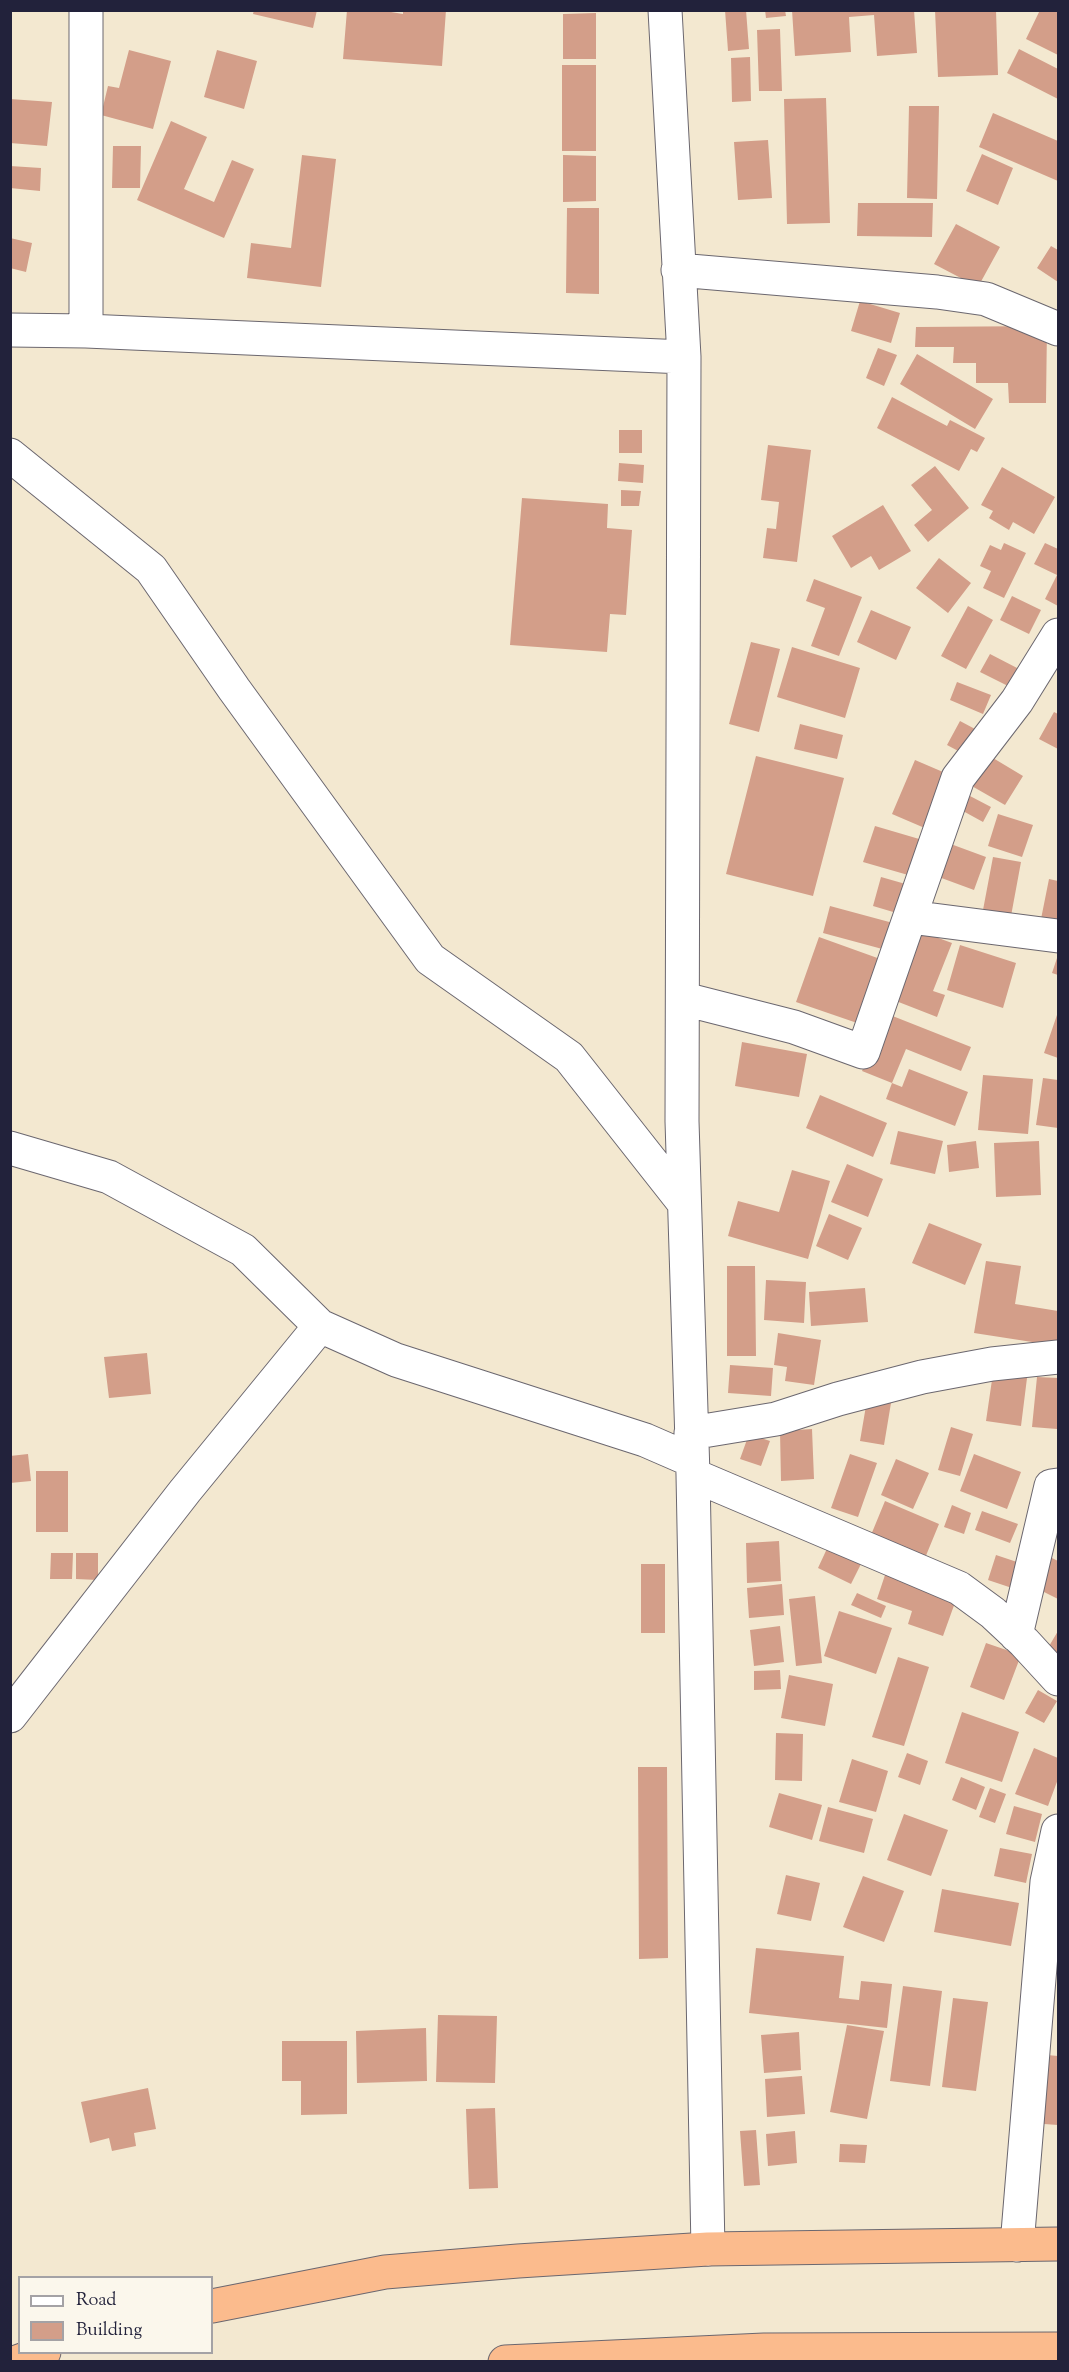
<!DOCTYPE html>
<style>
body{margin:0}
#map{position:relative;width:1069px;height:2372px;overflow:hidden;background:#f3e8d0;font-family:"Sorts Mill Goudy",serif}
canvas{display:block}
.frame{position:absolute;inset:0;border:12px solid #22223b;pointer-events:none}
.legend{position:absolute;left:18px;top:2276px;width:195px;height:78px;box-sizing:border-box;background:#fbf7ec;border:2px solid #a4a2a5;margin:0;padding:8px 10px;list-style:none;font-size:18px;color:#22223b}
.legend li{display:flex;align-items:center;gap:12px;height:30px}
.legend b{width:30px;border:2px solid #a4a2a5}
</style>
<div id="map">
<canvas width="1069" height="2372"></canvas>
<div class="frame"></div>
<ul class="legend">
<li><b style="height:8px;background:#fff"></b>Road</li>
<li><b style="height:16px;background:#d39e89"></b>Building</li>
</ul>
</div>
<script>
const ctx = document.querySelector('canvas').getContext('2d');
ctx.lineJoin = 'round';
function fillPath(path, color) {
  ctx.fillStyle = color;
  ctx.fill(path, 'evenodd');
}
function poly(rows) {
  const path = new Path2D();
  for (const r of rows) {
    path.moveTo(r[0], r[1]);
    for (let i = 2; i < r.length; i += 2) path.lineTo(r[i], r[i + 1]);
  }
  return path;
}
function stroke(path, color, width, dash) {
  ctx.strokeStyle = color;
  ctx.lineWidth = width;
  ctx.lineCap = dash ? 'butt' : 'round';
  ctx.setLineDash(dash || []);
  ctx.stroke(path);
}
const building = poly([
 [254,10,317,10,313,28,253,14],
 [347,10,379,10,403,14,403,10,446,10,442,66,343,59],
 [725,10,746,10,749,49,728,51],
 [765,10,785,10,786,16,766,18],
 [792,10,914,10,917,53,877,56,874,15,849,17,851,52,795,56],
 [935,10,996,10,998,75,938,77],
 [1040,10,1058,10,1058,55,1026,39],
 [596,13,596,59,563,59,563,14],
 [780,29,782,91,759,91,757,30],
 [1019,49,1058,69,1058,99,1007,73],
 [129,50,171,61,153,129,101,115,108,86,119,88],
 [217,50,257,61,244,109,204,97],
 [750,57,751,101,732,102,731,58],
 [562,65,596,65,596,151,562,151],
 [826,98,830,223,787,224,784,99],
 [10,99,52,102,47,146,10,143],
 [909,106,939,106,937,199,907,198],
 [993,113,1058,141,1058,181,979,147],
 [171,121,207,137,184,189,214,202,232,160,254,169,224,238,137,200],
 [768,140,772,198,738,200,734,142],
 [113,146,141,146,140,188,112,188],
 [982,154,1013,168,998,205,966,191],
 [302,155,336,159,321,287,247,278,251,243,291,248],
 [563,155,596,156,596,201,563,202],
 [10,166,41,168,40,191,10,188],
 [858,203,933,203,932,237,857,236],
 [567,208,599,208,599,294,566,293],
 [956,224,1000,247,978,287,934,264],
 [10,238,32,243,26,272,10,268],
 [1051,246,1058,250,1058,282,1037,268],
 [860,301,900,313,891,343,851,331],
 [1047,326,1046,403,1009,403,1008,383,976,383,976,363,953,363,954,347,915,347,916,327],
 [878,348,897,355,884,386,866,378],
 [917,354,993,399,975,429,900,384],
 [892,397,947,426,950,420,985,438,977,452,971,449,959,471,877,428],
 [619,430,642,430,642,453,619,453],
 [768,445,811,450,797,562,763,558,767,528,776,529,779,502,761,500],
 [619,463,644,465,643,483,618,481],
 [935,466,969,508,928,542,914,525,932,510,911,485],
 [1002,467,1055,497,1034,534,1013,522,1009,530,989,518,993,511,981,505],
 [621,490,641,491,639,506,621,506],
 [522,498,608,504,607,528,632,530,626,615,610,614,607,652,510,645],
 [883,505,911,551,879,570,871,556,851,568,832,536],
 [1004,543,1026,553,1004,598,983,588,991,571,980,566,990,545,1001,550],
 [1045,543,1058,549,1058,606,1045,599,1057,575,1034,564],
 [939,558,971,583,948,613,916,588],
 [814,579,862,597,839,656,811,646,825,608,806,601],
 [1012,596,1041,610,1029,634,1000,620],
 [968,606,993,620,966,669,941,656],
 [871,610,911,627,896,660,857,642],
 [751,642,780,649,759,732,729,724],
 [792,647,860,668,845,718,777,697],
 [990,654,1019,669,1010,687,980,672],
 [957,682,991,695,983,714,950,700],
 [1054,712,1058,714,1058,749,1039,739],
 [960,721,975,729,962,753,947,745],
 [800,724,843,735,837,759,794,749],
 [988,755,1023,776,1005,805,970,785],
 [756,756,844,778,813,896,726,874],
 [915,760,950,775,927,829,892,814],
 [970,796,991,807,983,822,963,811],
 [998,814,1033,825,1022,857,988,846],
 [875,826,926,841,915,877,863,862],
 [948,843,986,857,974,890,936,876],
 [993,857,1021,862,1011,916,983,910],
 [881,877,909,885,900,914,873,906],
 [1049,879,1058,881,1058,923,1041,919],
 [830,906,893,923,886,950,823,933],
 [922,932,952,943,933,991,945,995,937,1017,896,1001],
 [819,937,883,960,860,1024,796,1002],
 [960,945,1016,963,1003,1008,947,990],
 [1058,955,1058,975,1052,973],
 [1058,1012,1058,1058,1044,1053],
 [885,1013,971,1047,961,1071,906,1049,892,1083,862,1071],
 [742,1042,807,1054,799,1097,735,1086],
 [909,1069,968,1092,955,1126,886,1099,892,1083,902,1087],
 [983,1075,1033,1079,1028,1134,978,1130],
 [1043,1078,1058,1080,1058,1128,1036,1125],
 [820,1095,887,1123,873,1157,806,1128],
 [898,1131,943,1141,935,1174,890,1164],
 [976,1141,979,1168,949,1172,947,1145],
 [1039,1141,1041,1195,996,1197,994,1143],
 [847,1164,883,1179,868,1217,831,1202],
 [792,1170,830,1181,808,1259,728,1236,738,1201,779,1212],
 [829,1214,862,1228,848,1260,816,1246],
 [929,1223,982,1244,965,1285,912,1263],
 [986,1261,1021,1266,1015,1304,1058,1311,1058,1346,974,1333],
 [727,1266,755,1266,756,1356,727,1356],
 [766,1280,806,1282,804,1323,764,1320],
 [865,1288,868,1322,811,1326,809,1292],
 [778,1333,821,1340,814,1385,785,1381,787,1367,774,1365],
 [147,1353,151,1394,109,1398,104,1357],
 [730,1365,773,1368,771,1396,728,1393],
 [993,1373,1027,1378,1021,1426,986,1421],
 [1037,1377,1058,1378,1057,1429,1032,1427],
 [868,1394,892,1397,884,1445,860,1441],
 [951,1427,973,1434,960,1476,938,1470],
 [812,1429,814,1479,781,1481,780,1431],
 [749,1434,770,1441,761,1466,740,1459],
 [28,1454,31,1481,10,1483,10,1456],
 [850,1454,877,1463,858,1517,831,1508],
 [974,1454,1021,1472,1007,1509,960,1491],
 [896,1459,929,1473,913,1509,881,1495],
 [36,1471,68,1471,68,1532,36,1532],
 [885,1501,939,1524,925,1558,871,1535],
 [952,1505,971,1513,964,1534,944,1527],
 [982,1511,1018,1524,1010,1543,975,1530],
 [831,1540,865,1556,851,1584,818,1568],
 [779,1541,781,1581,747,1583,746,1543],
 [51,1553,73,1553,72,1579,50,1579],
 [76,1553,98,1553,98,1580,76,1579],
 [996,1555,1020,1563,1012,1588,988,1580],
 [1050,1557,1058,1561,1058,1599,1036,1588],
 [641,1564,665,1564,665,1633,641,1633],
 [886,1572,957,1597,943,1636,908,1624,912,1611,877,1599],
 [782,1584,784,1615,749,1618,747,1588],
 [857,1593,886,1606,881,1618,851,1605],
 [815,1596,822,1663,796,1666,789,1599],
 [839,1611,892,1628,876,1674,824,1656],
 [780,1626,784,1662,754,1666,750,1630],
 [1058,1631,1058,1662,1045,1653],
 [986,1643,1021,1655,1004,1700,970,1687],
 [898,1657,929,1667,904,1746,872,1737],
 [780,1670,781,1689,754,1690,754,1671],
 [789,1675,833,1684,825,1726,781,1718],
 [1038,1690,1057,1701,1044,1723,1025,1713],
 [962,1712,1019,1732,1002,1782,945,1763],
 [776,1733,803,1734,802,1781,775,1780],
 [1034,1748,1058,1758,1058,1779,1048,1806,1015,1794],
 [907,1753,928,1761,920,1785,898,1777],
 [852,1759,888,1771,876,1812,839,1802],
 [638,1767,667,1767,668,1958,639,1959],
 [961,1777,985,1787,976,1810,952,1800],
 [990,1788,1006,1794,995,1823,979,1817],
 [779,1793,822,1805,812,1840,769,1827],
 [1014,1806,1042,1814,1035,1842,1006,1834],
 [828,1807,873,1819,864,1853,819,1841],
 [904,1814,948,1830,931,1876,887,1860],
 [1000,1848,1032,1854,1026,1883,994,1876],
 [786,1875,820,1883,811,1921,777,1914],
 [863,1876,904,1891,884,1942,843,1927],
 [942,1889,1019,1903,1011,1946,934,1932],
 [756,1948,844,1956,839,1998,859,2000,861,1981,892,1984,887,2028,749,2013],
 [903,1986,942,1991,930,2086,890,2081],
 [953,1998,988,2002,976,2091,942,2087],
 [438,2015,497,2016,495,2083,436,2082],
 [847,2025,884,2031,867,2119,830,2112],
 [426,2028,427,2081,357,2083,356,2031],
 [799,2032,801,2070,764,2073,761,2035],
 [282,2041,347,2041,347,2114,301,2115,301,2081,282,2081],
 [1036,2054,1058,2056,1058,2125,1030,2123],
 [802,2076,805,2114,767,2117,765,2079],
 [148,2088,156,2129,134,2133,136,2146,112,2151,109,2138,90,2143,81,2102],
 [495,2108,498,2188,469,2189,466,2109],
 [756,2130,760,2185,744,2186,740,2131],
 [795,2131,797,2163,768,2166,766,2134],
 [840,2144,867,2145,865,2163,839,2162]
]);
const street = poly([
 [665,10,684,357,682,1121,693,1475,708,2249],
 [678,270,937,292,986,299,1058,329],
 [10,330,86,331,684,357],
 [86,331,86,10],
 [10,455,151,569,234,689,430,959,569,1057,684,1203],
 [910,917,1058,936],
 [684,999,794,1027,863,1052,958,778,1017,701,1058,635],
 [10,1148,109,1177,243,1250,320,1326,396,1360,645,1440,691,1460],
 [691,1433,776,1419,838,1399,922,1377,992,1364,1058,1357],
 [693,1475,959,1588,993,1613,1024,1642,1058,1679],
 [1016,1635,1051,1486,1058,1485],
 [10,1716,185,1491,320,1326],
 [1017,2245,1047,1882,1058,1831]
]);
const highway = poly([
 [212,2306,385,2272,518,2261,708,2249,1058,2244],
 [17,2362,44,2352],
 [505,2362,764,2350,1058,2349]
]);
fillPath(building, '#d39e89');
stroke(street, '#6b676f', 35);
stroke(highway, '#6b676f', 35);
stroke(street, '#fff', 33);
stroke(highway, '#fbbb8d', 33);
</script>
